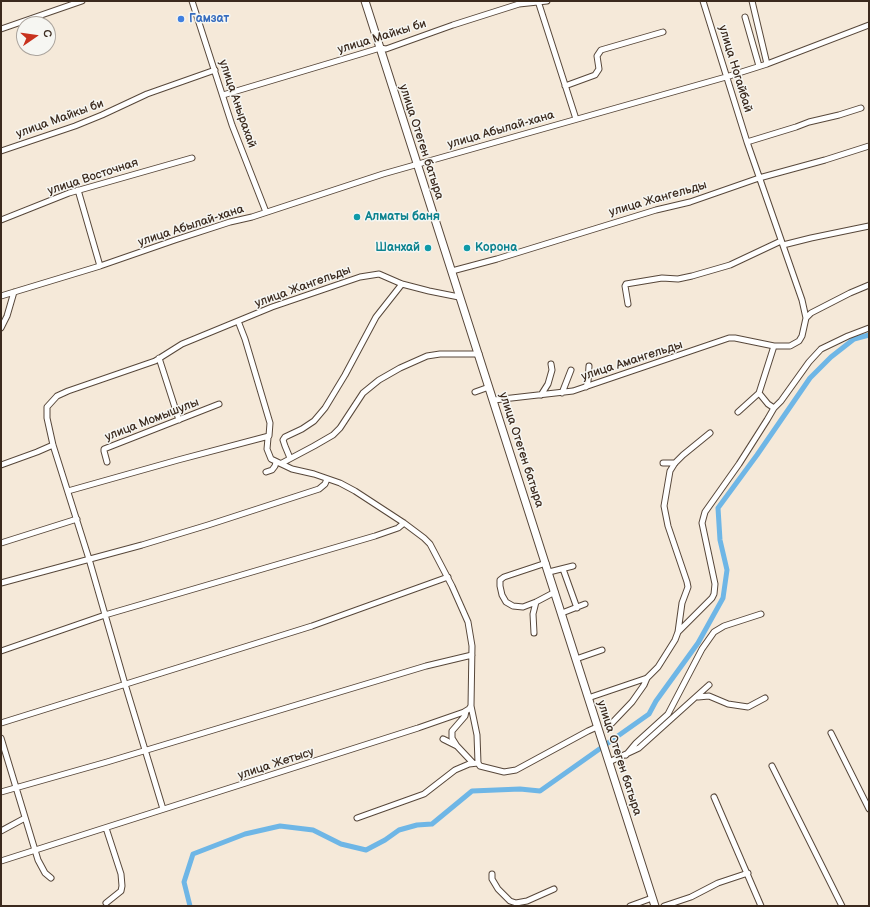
<!DOCTYPE html>
<meta charset="utf-8">
<style>
body{margin:0}
#map{position:relative;width:870px;height:907px;overflow:hidden;background:#f5e9d9;font-family:"Balsamiq Sans",sans-serif}
canvas{display:block}
.frame{position:absolute;inset:0;border:2px solid #3b2a1e;pointer-events:none}
.north{position:absolute;left:16px;top:16px;width:40px;height:40px;box-sizing:border-box;background:#f6f6f2;border:1px solid #aba49d;border-radius:50%;rotate:77deg;font-size:11px;font-weight:700;line-height:16px;text-align:center;color:#3b2a1e}
.north::after{content:'';display:block;margin:auto;width:14px;height:18px;background:#c8321e;clip-path:polygon(50% 0,100% 100%,50% 72%,0 100%)}
</style>
<div id="map">
<canvas width="870" height="907"></canvas>
<div class="frame"></div>
<div class="north">С</div>
</div>
<script>
const ctx = document.querySelector('canvas').getContext('2d');
ctx.lineJoin = 'round';
function poly(rows) {
  const path = new Path2D();
  for (const r of rows) {
    path.moveTo(r[0], r[1]);
    for (let i = 2; i < r.length; i += 2) path.lineTo(r[i], r[i + 1]);
  }
  return path;
}
function stroke(path, color, width, dash) {
  ctx.strokeStyle = color;
  ctx.lineWidth = width;
  ctx.lineCap = dash ? 'butt' : 'round';
  ctx.setLineDash(dash || []);
  ctx.stroke(path);
}
function write(font, color, halo, rows, align = 'center') {
  ctx.font = font + ' "Balsamiq Sans",sans-serif';
  ctx.lineWidth = 3;
  ctx.setLineDash([]);
  ctx.textBaseline = 'middle';
  ctx.strokeStyle = halo;
  ctx.fillStyle = color;
  for (const [text, x, y, turn = 0] of rows) {
    ctx.save();
    ctx.translate(x, y);
    ctx.rotate((+turn || 0) * Math.PI / 180);
    ctx.textAlign = isNaN(turn) ? turn : align;
    if (halo) ctx.strokeText(text, 0, 0);
    ctx.fillText(text, 0, 0);
    ctx.restore();
  }
}
const canal = poly([
 [190,906,184,882,193,854,245,834,280,826,313,830,341,844,366,850,385,840,399,830,417,825,432,824,472,791,520,789,540,791,649,714,656,701,698,643,723,598,727,570,720,540,718,508,757,455,810,378,831,357,854,339,869,335]
]);
const minor = poly([
 [192,1,232,125,266,212],
 [538,1,576,119],
 [703,1,747,142,802,300,806,318],
 [752,1,767,64],
 [745,17,759,66],
 [1,29,82,1],
 [565,86,595,75,599,69,597,56,601,50,663,32],
 [223,95,357,55,380,48,386,49,453,25,519,4,547,1],
 [747,142,796,127,809,122,839,115,861,108],
 [1,151,75,126,102,115,147,94,215,70],
 [78,190,100,266],
 [1,220,69,193,192,158],
 [783,245,811,238,869,226],
 [452,271,497,259,656,210,690,202,759,178,825,160,869,146],
 [1,296,100,266,175,240,230,222,252,217,383,174,726,77,767,64,869,25],
 [628,304,625,286,626,284,662,278,678,279,692,276,730,265,781,241],
 [1,328,7,316,14,292],
 [159,358,179,420],
 [586,387,588,381,589,366],
 [475,392,489,387],
 [562,393,571,370],
 [759,393,768,404,774,408],
 [541,395,548,384,552,370,551,364],
 [494,400,573,391,729,338,735,338,774,346,790,346,799,341,802,336,806,318,811,313,850,293,869,285],
 [738,412,759,393,774,346],
 [290,458,285,446,283,440,285,437,302,429,314,421,325,408,345,375,376,317,402,284],
 [107,462,104,451,104,449,219,404],
 [282,463,314,446,333,435,340,428,363,393,379,380,400,368,427,356,440,354,479,354],
 [663,463,675,463],
 [1,465,37,452,53,445],
 [266,472,272,470,275,466,276,462],
 [68,491,178,460,269,436,270,423,245,339,238,321],
 [1,543,77,519],
 [546,563,504,577,500,580,500,586,502,595,506,602,513,606,523,607,536,602,555,592],
 [563,569,577,608],
 [549,572,573,566],
 [1,583,142,545,208,525,319,489,325,484,327,479],
 [562,613,585,604],
 [678,632,712,598,714,594,715,584,702,523,705,512,739,464,767,420,774,408,781,401,809,362,821,349,848,336,869,328],
 [534,633,533,614,536,602],
 [1,651,105,615,375,536,398,528,404,523],
 [576,659,602,650],
 [698,697,709,696,728,704,748,707,765,698],
 [588,698,647,678,658,667,675,640,678,632,682,603,688,587,687,582,668,526,664,506,670,471,675,463,683,455,710,433],
 [471,706,477,735,478,763,480,766,504,772,516,770,588,731,597,727],
 [1,723,312,626,448,577],
 [612,723,632,702,644,685,647,678],
 [831,733,869,809],
 [1,738,38,860,45,873,51,878],
 [443,739,457,746,473,763],
 [457,746,452,738,452,731,465,716,466,711],
 [626,755,636,743,668,714,702,649,714,632,724,626,761,614],
 [609,762,639,748,709,685],
 [772,766,842,906],
 [1,792,107,762,426,666,472,655],
 [714,797,761,906],
 [163,809,125,684,89,559,53,445,47,418,47,407,57,396,68,391,155,361,182,344,272,307,360,277,379,274,402,284,429,291,459,297],
 [357,818,424,794,455,770,469,764,478,763],
 [106,828,121,874,122,886,121,891,106,903],
 [1,831,25,818],
 [1,861,418,728,464,712,469,709,471,706,472,646,468,622,452,586,430,544,424,538,404,523,355,491,340,483,314,474,292,469,271,459,267,449,268,438],
 [492,874,492,879,498,889,510,901,516,903,527,901,554,889],
 [630,906,652,898],
 [664,906,691,897,718,883,748,873]
]);
const secondary = poly([
 [365,1,655,906]
]);
const markers = [
 [181,19,4,"#3f7fe0"],
 [357,217,4,"#0f9aa8"],
 [428,248,4,"#0f9aa8"],
 [467,248,4,"#0f9aa8"]
];
const shopNames = [
 ["Гамзат",189,19]
];
const streetNames = [
 ["улица Майкы би",382,37,-17],
 ["улица Ногайбай",735,69,73],
 ["улица Анырахай",237,104,71],
 ["улица Майкы би",60,119,-20],
 ["улица Абылай-хана",501,130,-16],
 ["улица Отеген батыра",421,142,72],
 ["улица Восточная",93,177,-18],
 ["улица Жангельды",658,199,-16],
 ["улица Абылай-хана",191,226,-18],
 ["улица Жангельды",303,287,-20],
 ["улица Амангельды",632,361,-18],
 ["улица Момышулы",152,420,-21],
 ["улица Отеген батыра",521,450,72],
 ["улица Отеген батыра",619,758,72],
 ["улица Жетысу",276,764,-18]
];
const cultureNames = [
 ["Алматы баня",365,217],
 ["Шанхай",420,248,"right"],
 ["Корона",475,248]
];
stroke(canal, '#6eb6e6', 5);
stroke(minor, '#57473a', 7);
stroke(secondary, '#57473a', 9);
stroke(minor, '#fff', 5);
stroke(secondary, '#fff', 7);
for (const [x, y, r, color] of markers) {
  const dot = new Path2D();
  dot.arc(x, y, r, 0, 2 * Math.PI);
  ctx.fillStyle = color;
  ctx.fill(dot);
  stroke(dot, '#f6f6f2', 1.5);
}
write('bold 12px', '#366cbe', '#f6f6f2', shopNames, 'left');
write('12px', '#3b2a1e', '#f6f6f2', streetNames);
write('bold 12px', '#0d838f', '#f6f6f2', cultureNames, 'left');
</script>
